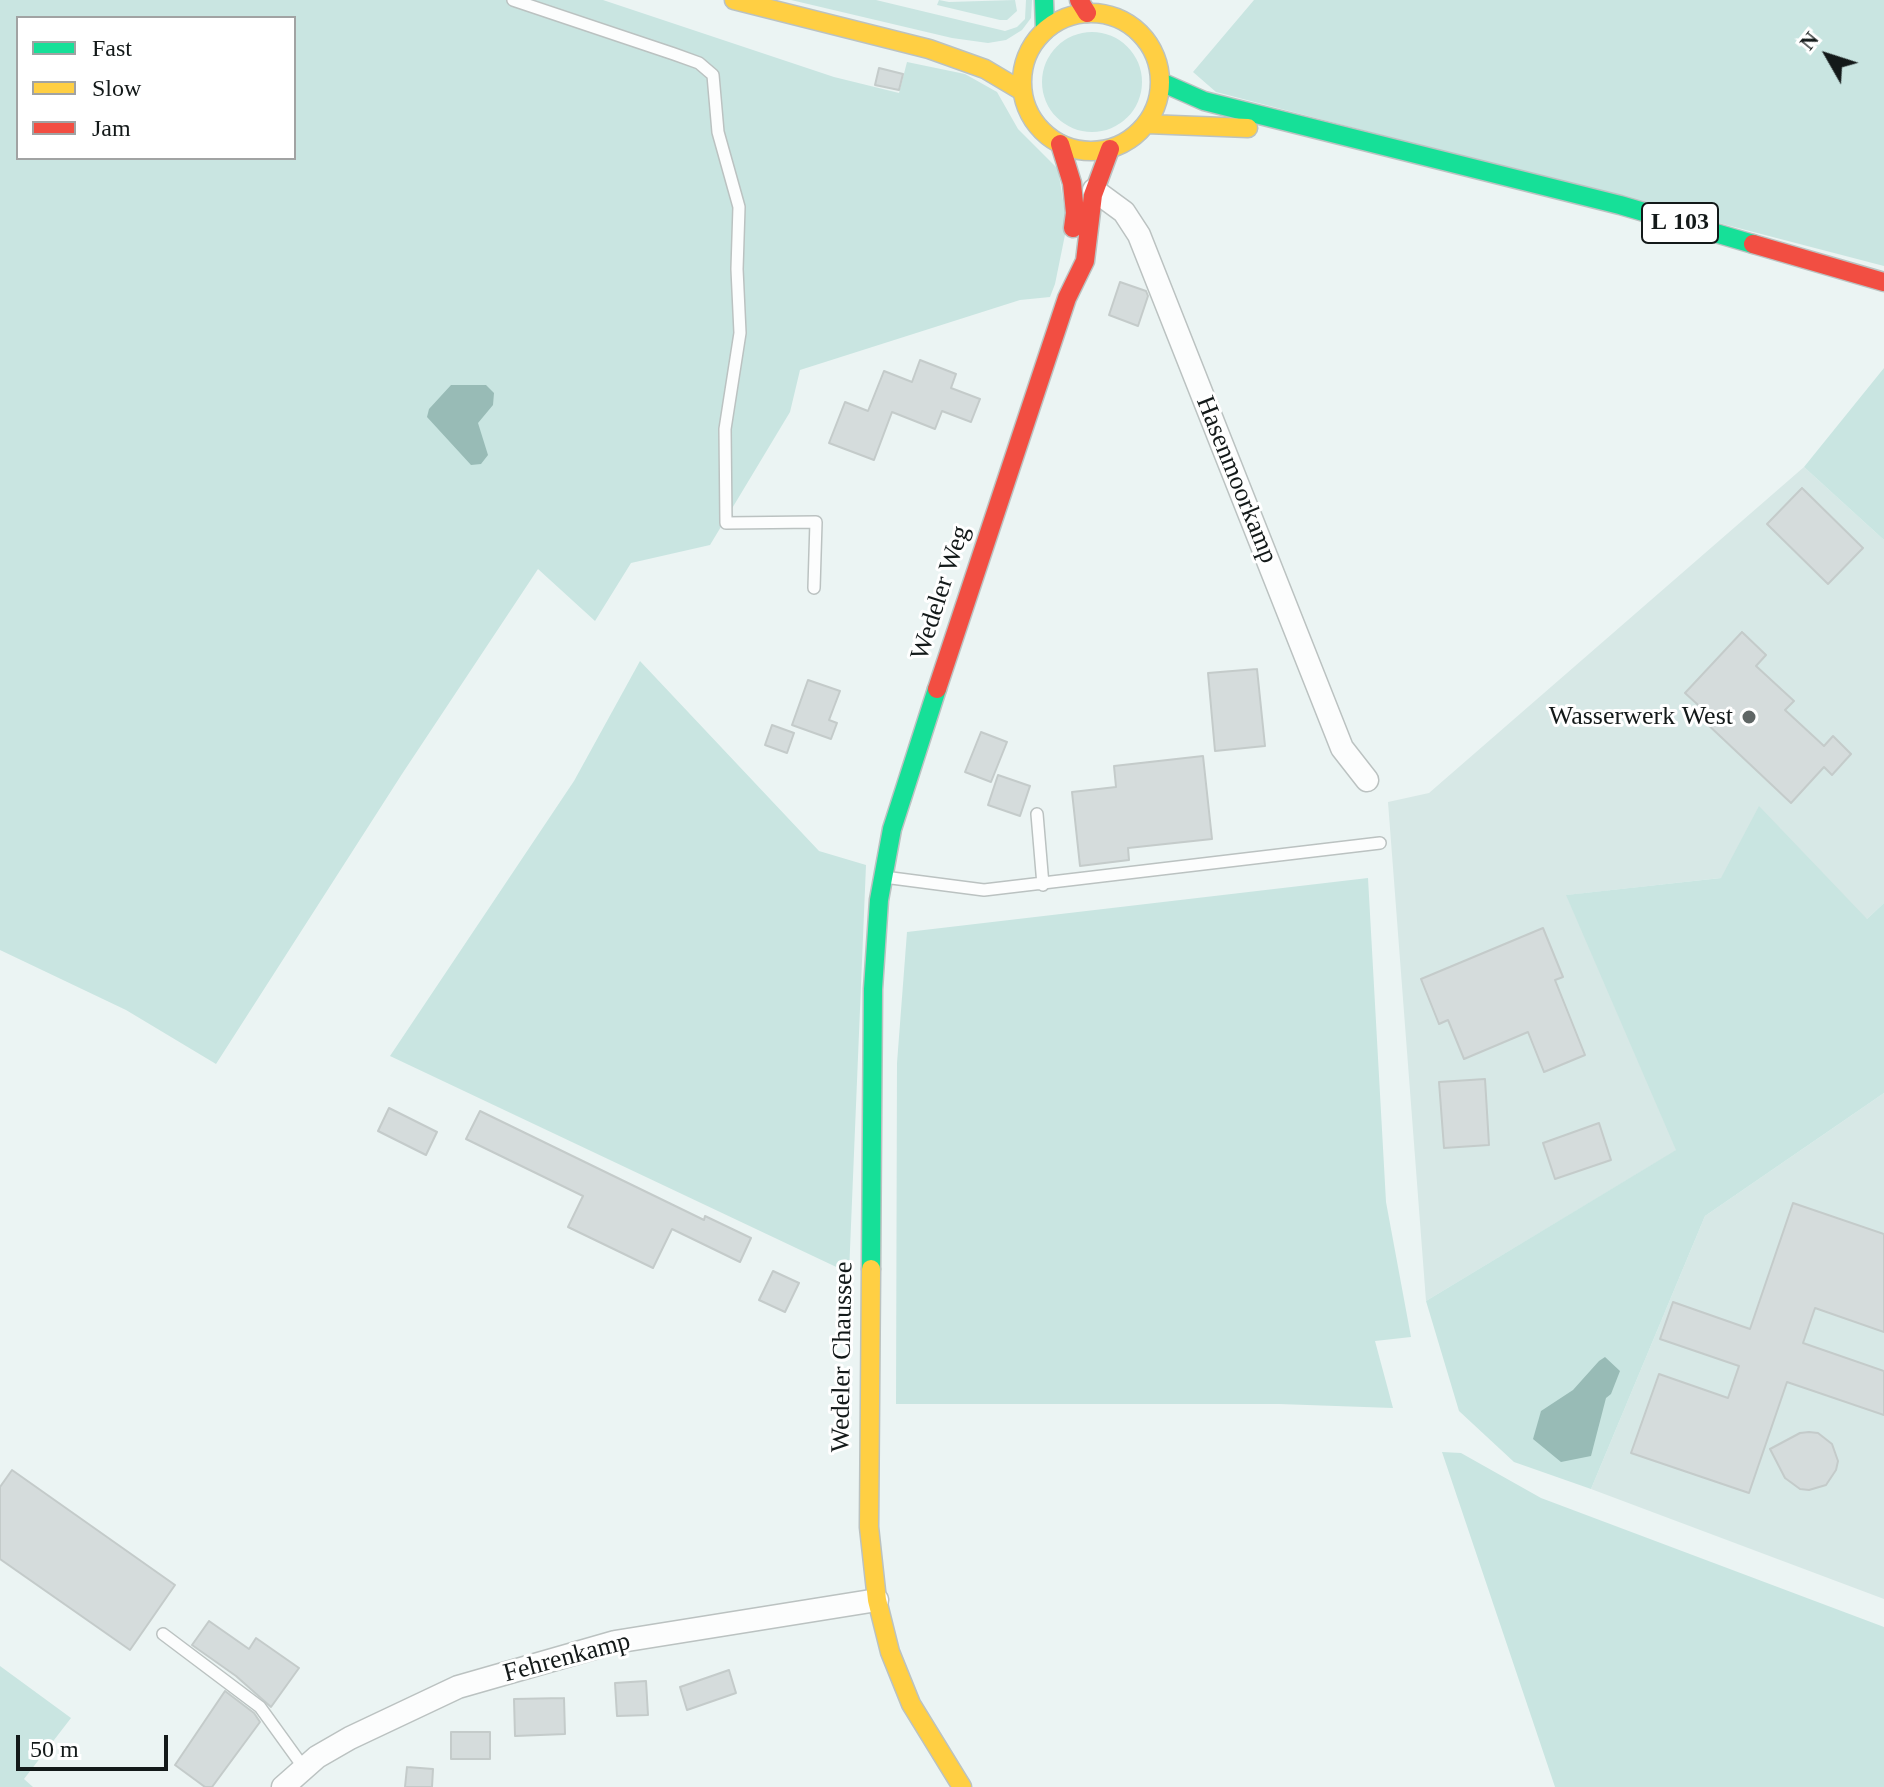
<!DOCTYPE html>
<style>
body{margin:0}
#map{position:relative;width:1884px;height:1787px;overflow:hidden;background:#ebf4f3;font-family:Georgia,serif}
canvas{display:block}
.legend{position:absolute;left:16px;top:16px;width:280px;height:144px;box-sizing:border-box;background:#fff;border:2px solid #a1a3a3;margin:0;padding:10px 14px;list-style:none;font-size:24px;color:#131919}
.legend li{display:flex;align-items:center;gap:16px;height:40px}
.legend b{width:40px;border:2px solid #a1a3a3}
.north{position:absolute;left:1788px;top:16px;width:80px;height:80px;-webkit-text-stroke:6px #fff;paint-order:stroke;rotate:309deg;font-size:22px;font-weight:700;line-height:32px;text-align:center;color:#131919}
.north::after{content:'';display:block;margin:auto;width:28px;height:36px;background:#131919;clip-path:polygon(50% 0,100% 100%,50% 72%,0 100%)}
.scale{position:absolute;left:16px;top:1735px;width:152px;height:36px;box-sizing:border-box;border:4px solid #131919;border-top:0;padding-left:10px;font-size:24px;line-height:28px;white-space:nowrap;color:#131919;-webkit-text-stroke:6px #fff;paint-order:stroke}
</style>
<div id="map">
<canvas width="1884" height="1787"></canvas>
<ul class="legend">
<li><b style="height:10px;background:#16e098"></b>Fast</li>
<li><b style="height:10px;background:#ffcf43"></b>Slow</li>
<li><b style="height:10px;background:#f24e42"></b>Jam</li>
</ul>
<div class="north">N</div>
<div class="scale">50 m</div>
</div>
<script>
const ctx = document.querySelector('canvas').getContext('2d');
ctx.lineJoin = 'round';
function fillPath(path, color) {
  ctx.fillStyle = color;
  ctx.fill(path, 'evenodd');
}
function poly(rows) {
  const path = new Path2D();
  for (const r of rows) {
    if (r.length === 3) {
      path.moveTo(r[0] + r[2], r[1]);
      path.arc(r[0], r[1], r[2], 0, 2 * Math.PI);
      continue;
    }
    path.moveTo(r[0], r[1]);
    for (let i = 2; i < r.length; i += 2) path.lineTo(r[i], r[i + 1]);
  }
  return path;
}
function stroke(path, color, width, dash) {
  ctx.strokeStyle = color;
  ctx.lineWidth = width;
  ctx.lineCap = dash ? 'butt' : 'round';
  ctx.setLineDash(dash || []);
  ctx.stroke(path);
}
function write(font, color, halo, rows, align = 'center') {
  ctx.font = font + ' Georgia,serif';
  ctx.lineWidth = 6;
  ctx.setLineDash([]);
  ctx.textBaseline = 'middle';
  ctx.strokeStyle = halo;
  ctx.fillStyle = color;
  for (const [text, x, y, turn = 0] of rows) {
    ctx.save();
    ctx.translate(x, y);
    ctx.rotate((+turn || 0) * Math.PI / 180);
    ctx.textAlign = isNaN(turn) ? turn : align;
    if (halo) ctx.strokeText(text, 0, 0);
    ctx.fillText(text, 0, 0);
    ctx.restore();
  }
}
const built = poly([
 [1804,467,1884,540,1884,903,1867,919,1721,878,1567,895,1677,1150,1426,1301,1388,802,1429,793],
 [1884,1093,1884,1599,1591,1489,1705,1216]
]);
const green = poly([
 [0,0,603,0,834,77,899,93,907,62,965,74,997,92,1018,129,1058,169,1067,225,1055,284,1050,297,1020,300,800,370,790,412,710,545,631,563,595,621,538,569,402,774,216,1064,126,1010,0,950],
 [18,18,294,18,294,158,18,158],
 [791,0,876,0,1005,31,1017,27,1025,19,1026,0,1032,0,1031,18,1022,30,1006,40,988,43,952,38],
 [939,0,949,2,1015,0,1017,11,1007,20,1000,20,937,5],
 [1254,0,1884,0,1884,266,1216,92,1193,72],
 [1092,82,50],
 [1884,368,1884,540,1804,467],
 [640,661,819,851,866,865,849,1273,390,1056,574,781],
 [1759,806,1867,919,1884,903,1884,1093,1705,1216,1591,1489,1514,1462,1459,1411,1426,1301,1676,1150,1566,895,1721,878],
 [1368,878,1386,1202,1411,1337,1375,1341,1393,1408,1279,1404,896,1404,897,1063,907,932],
 [1442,1452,1461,1453,1541,1498,1884,1627,1884,1787,1555,1787],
 [0,1666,71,1718,24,1779,33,1787,0,1787]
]);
const water = poly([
 [451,385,486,385,494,393,493,405,478,423,488,455,481,464,471,465,427,417,429,409],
 [1605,1357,1620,1371,1611,1394,1606,1398,1591,1456,1561,1462,1533,1439,1541,1411,1573,1390,1599,1361]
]);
const building = poly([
 [879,68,903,74,899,90,875,85,879,68],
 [1120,282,1146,291,1148,296,1138,326,1109,315,1120,282],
 [920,360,956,374,951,388,980,399,971,422,942,411,935,429,892,412,874,460,829,443,845,402,868,411,884,371,912,382,920,360],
 [1802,488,1863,548,1828,584,1767,524,1802,488],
 [1742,632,1766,655,1756,666,1794,701,1785,710,1824,746,1833,736,1851,754,1832,775,1824,767,1791,803,1703,720,1708,714,1685,693,1742,632],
 [1257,669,1265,746,1215,751,1208,673,1257,669],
 [808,680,840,691,829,720,837,723,831,739,792,725,808,680],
 [772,725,794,733,787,753,765,745,772,725],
 [981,732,1007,742,991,782,965,772,981,732],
 [1203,756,1212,839,1128,848,1129,860,1080,866,1072,792,1116,787,1114,766,1203,756],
 [998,775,1030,786,1020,816,988,805,998,775],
 [1543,928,1563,977,1555,980,1585,1055,1544,1072,1528,1032,1464,1059,1448,1020,1439,1024,1421,979,1543,928],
 [1485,1079,1489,1145,1444,1148,1439,1082,1485,1079],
 [389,1108,437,1132,426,1155,378,1131,389,1108],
 [480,1111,704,1220,705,1216,751,1238,740,1262,672,1229,653,1268,568,1227,583,1196,466,1139,480,1111],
 [1599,1123,1611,1160,1555,1179,1543,1143,1599,1123],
 [1793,1203,1884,1234,1884,1332,1815,1308,1803,1343,1884,1371,1884,1415,1787,1382,1749,1493,1631,1453,1659,1374,1728,1398,1739,1366,1660,1339,1673,1302,1750,1329,1793,1203],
 [773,1271,799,1283,785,1312,759,1300,773,1271],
 [1809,1432,1818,1433,1832,1444,1838,1461,1836,1470,1826,1485,1809,1490,1800,1489,1785,1478,1770,1449,1800,1433,1809,1432],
 [12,1470,175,1585,130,1650,0,1559,0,1487,12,1470],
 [209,1621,249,1649,256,1638,299,1668,271,1707,236,1676,192,1645,209,1621],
 [729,1670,736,1693,687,1710,680,1687,729,1670],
 [646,1681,648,1715,617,1716,615,1683,646,1681],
 [225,1691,254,1713,260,1722,212,1787,205,1787,175,1765,225,1691],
 [564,1698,565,1734,515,1736,514,1699,564,1698],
 [451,1732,490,1732,490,1759,451,1759,451,1732],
 [407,1767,433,1769,432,1787,405,1787,407,1767]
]);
const lane = poly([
 [513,0,674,54,699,63,713,75,718,132,739,207,737,269,740,333,725,429,726,523,816,522,814,588],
 [1037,814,1043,885],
 [884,877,984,890,1380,843],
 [163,1634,260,1707,304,1768]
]);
const street = poly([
 [1094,190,1124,212,1139,235,1342,748,1367,780],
 [283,1787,317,1757,350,1738,458,1687,615,1642,877,1600]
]);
const fast = poly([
 [1044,0,1045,30],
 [1161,82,1204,101,1620,205,1753,244],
 [871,1269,873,989,879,900,892,829,937,689]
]);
const slow = poly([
 [734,0,929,49,985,69,1022,91],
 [1091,82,69],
 [1147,124,1248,128],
 [871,1269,869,1527,877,1600,890,1652,911,1704,962,1787]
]);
const jam = poly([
 [1079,0,1087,13],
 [1060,144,1072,183,1075,213,1073,228],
 [1753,244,1884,282],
 [937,689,1067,298,1085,261,1093,195,1110,149]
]);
const markers = [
 [1749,717,8,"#5f6665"]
];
const shields = [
 [1680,223,76]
];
const shieldNames = [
 ["L 103",1680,223]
];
const streetNames = [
 ["Hasenmoorkamp",1236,480,68],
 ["Wedeler Weg",941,593,-72],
 ["Wedeler Chaussee",843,1357,-89],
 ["Fehrenkamp",567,1658,-15]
];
const poiNames = [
 ["Wasserwerk West",1733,717]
];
fillPath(built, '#d7e8e6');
fillPath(green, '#c9e5e1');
fillPath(water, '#98bbb6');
fillPath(building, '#d5dcdc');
stroke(building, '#c4cbca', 2);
stroke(lane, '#bbc2c1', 14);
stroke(street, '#bbc2c1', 25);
stroke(fast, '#bbc2c1', 21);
stroke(slow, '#bbc2c1', 21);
stroke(jam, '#bbc2c1', 21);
stroke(lane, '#fcfdfd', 11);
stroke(street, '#fcfdfd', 22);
stroke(fast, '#16e098', 18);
stroke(slow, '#ffcf43', 18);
stroke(jam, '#f24e42', 18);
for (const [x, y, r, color] of markers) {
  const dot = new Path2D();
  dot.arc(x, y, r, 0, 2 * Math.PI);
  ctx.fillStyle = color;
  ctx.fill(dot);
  stroke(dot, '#fff', 3);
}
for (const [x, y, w] of shields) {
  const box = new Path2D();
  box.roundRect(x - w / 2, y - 20, w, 40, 6);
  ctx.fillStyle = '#fff';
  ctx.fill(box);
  stroke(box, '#131919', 2);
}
write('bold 24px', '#131919', null, shieldNames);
write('26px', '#131919', '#fff', streetNames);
write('26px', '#131919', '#fff', poiNames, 'right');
</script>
